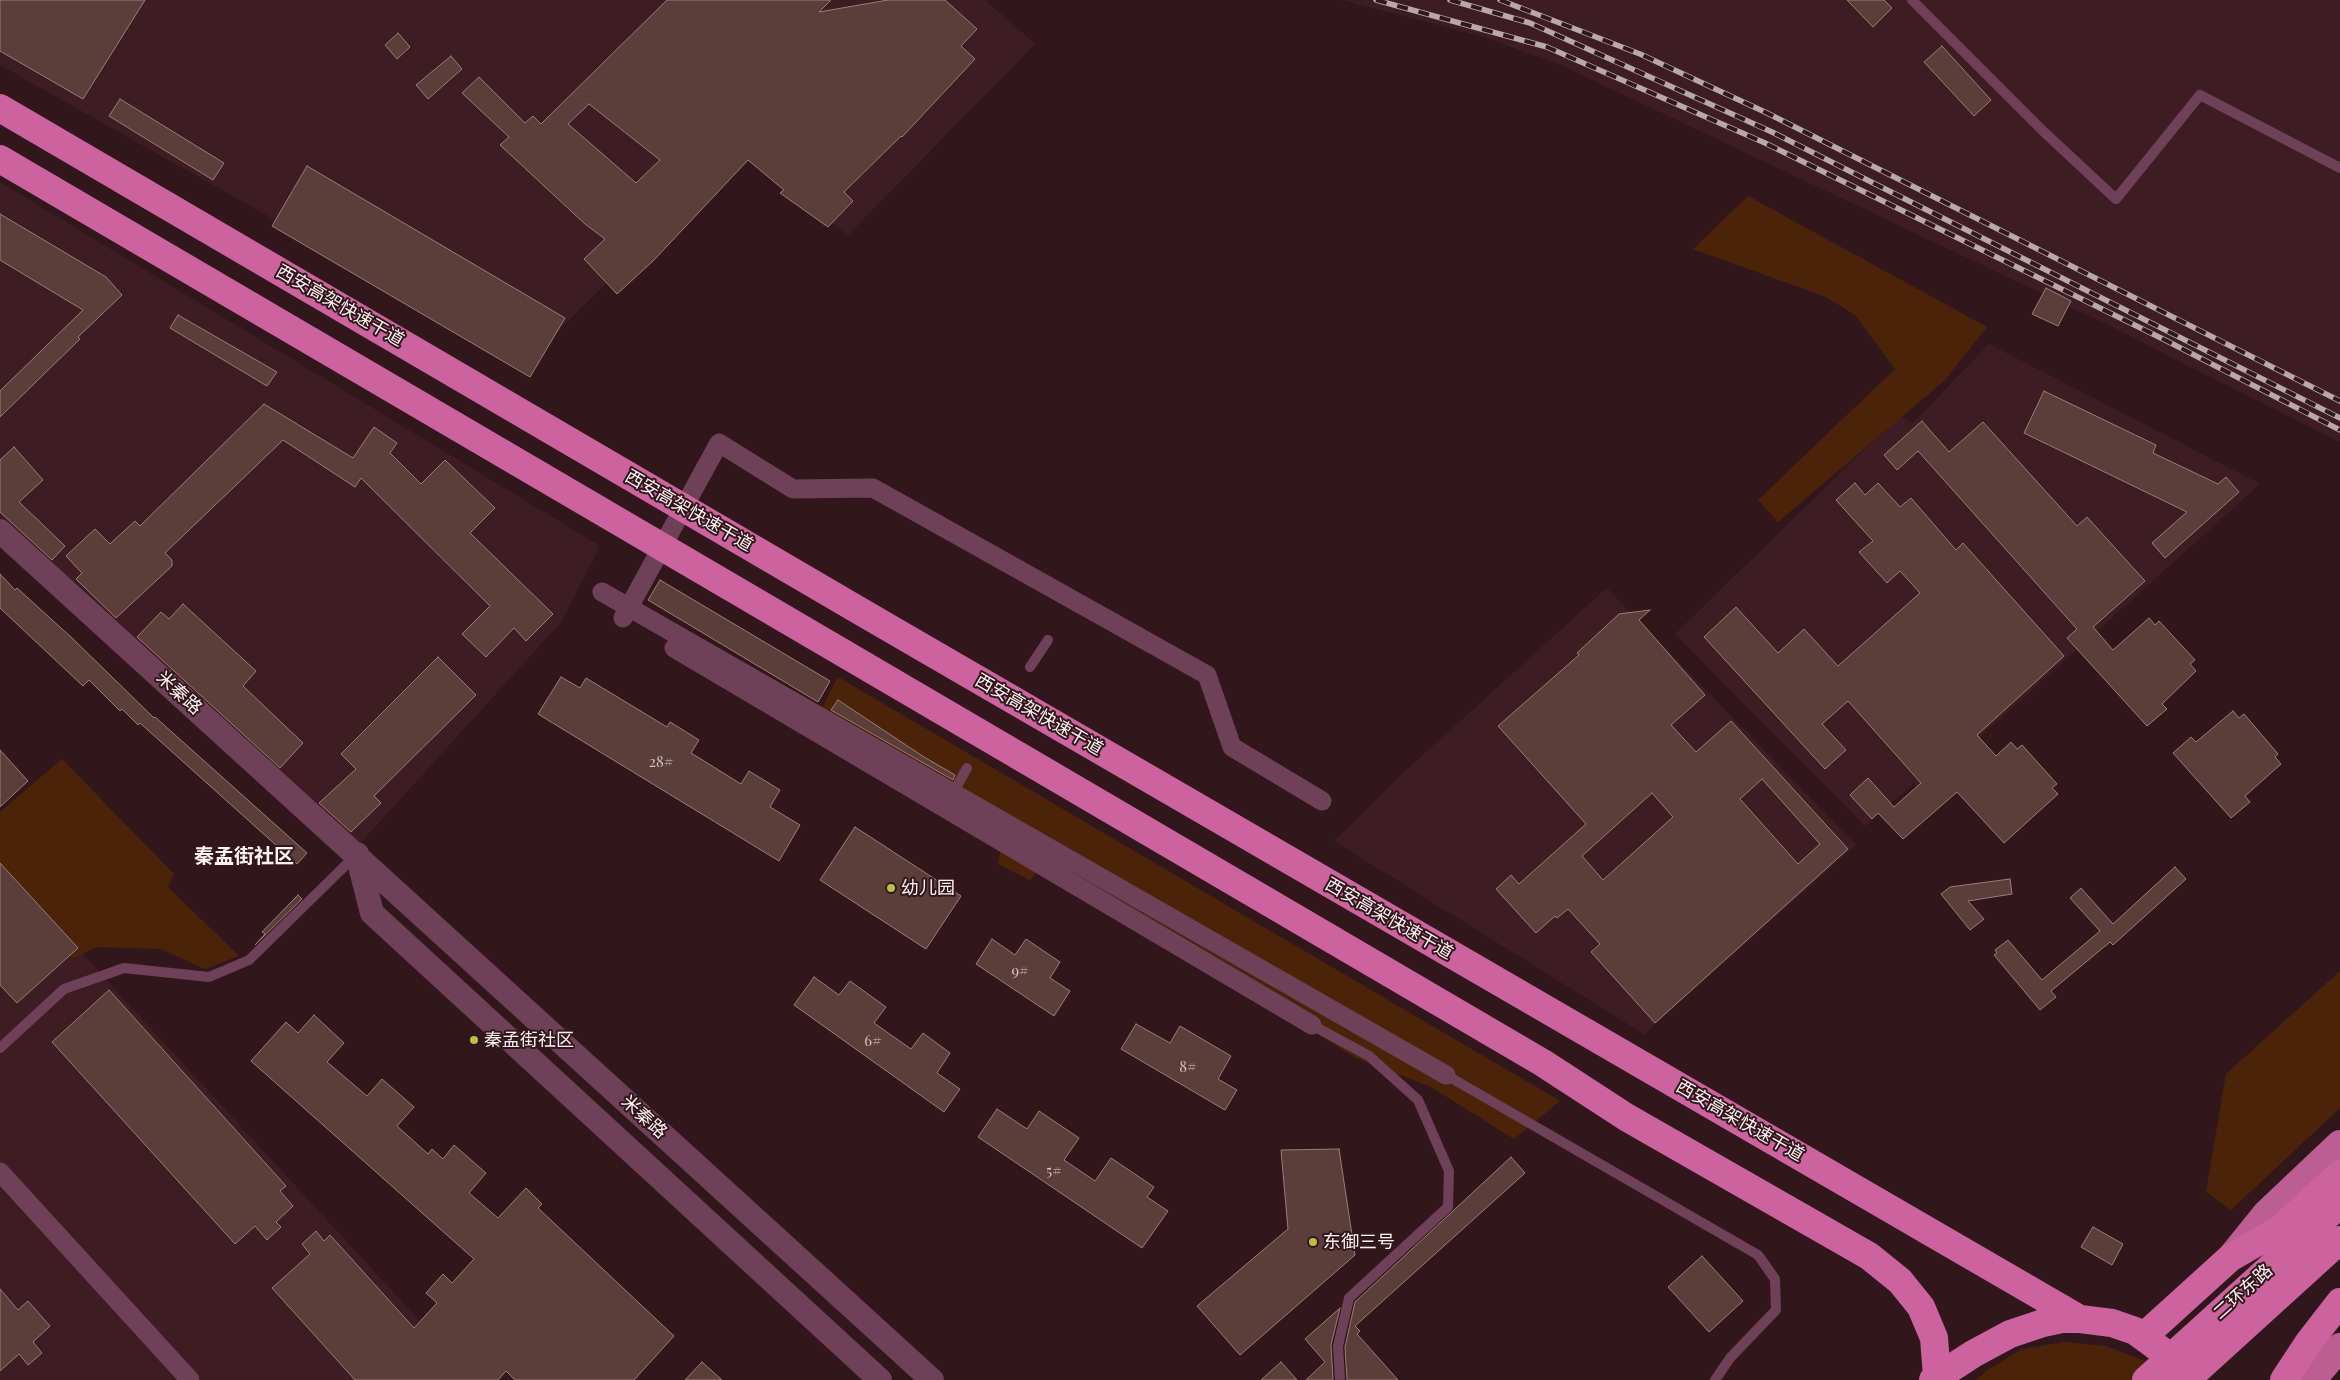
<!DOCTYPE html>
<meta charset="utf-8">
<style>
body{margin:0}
canvas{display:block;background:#31171c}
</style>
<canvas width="2340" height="1380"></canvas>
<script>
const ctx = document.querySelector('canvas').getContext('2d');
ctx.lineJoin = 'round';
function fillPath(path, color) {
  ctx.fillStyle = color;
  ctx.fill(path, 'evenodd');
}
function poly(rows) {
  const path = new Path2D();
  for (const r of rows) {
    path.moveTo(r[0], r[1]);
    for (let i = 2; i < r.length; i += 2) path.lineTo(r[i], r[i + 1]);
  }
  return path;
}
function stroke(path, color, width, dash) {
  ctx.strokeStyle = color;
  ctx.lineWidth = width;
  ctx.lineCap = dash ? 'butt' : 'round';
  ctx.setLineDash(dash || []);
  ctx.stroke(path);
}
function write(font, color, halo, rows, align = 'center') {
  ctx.font = font + ' "Playfair Display","Noto Sans SC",serif';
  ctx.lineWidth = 4;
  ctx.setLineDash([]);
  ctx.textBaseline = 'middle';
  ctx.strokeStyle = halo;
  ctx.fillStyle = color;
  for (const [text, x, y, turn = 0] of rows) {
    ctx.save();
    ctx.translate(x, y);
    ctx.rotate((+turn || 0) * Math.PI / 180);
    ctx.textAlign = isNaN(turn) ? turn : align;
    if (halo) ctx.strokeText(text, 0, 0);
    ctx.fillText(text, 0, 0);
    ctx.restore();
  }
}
const built = poly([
 [0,0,985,0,1035,44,848,235,737,153,527,362,0,65],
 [1342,0,2340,0,2340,442,2096,319,1563,66,1484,37],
 [0,182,600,546,562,621,355,849,0,519],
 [1989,344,2260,484,1921,790,1914,783,1865,826,1675,634,1899,416,1913,423],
 [1607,588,1856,845,1644,1034,1334,841,1403,773],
 [0,864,199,1081,474,1380,0,1380]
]);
const green = poly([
 [1748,196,1987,327,1945,380,1778,522,1758,500,1895,369,1855,315,1826,297,1693,249],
 [838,677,1560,1101,1514,1139,1431,1087,1356,1058,1043,865,1030,880,998,864,1006,819,817,718],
 [62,759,174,874,168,887,239,956,205,969,161,949,97,947,72,959,0,883,0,812],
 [2340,971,2340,1108,2231,1210,2206,1192,2226,1074],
 [2065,1342,2106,1346,2144,1361,2163,1380,1976,1380,1986,1371,2022,1349]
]);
const building = poly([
 [0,0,145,0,83,99,0,51,0,0],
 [667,0,831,0,819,12,888,0,945,0,977,29,961,46,975,59,902,137,901,136,844,192,853,201,828,227,780,193,784,190,748,160,653,261,617,294,584,259,605,239,585,224,500,145,509,137,462,93,479,77,525,123,533,116,541,124,667,0],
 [589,104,660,160,636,183,568,124,589,104],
 [1847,0,1884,0,1892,8,1873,27,1847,0],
 [398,33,410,47,397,59,385,45,398,33],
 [1942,46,1991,100,1974,116,1924,62,1942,46],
 [451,56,462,69,428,99,416,85,451,56],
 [120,99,224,163,213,180,109,116,120,99],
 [307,166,565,318,530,377,272,226,307,166],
 [0,214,106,277,122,295,78,337,80,339,0,417,0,391,83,310,0,260,0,214],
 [2046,288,2071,301,2058,326,2032,314,2046,288],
 [178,315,277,372,267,386,170,328,178,315],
 [2044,391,2156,445,2153,453,2218,484,2226,477,2239,492,2165,558,2152,543,2187,512,2024,433,2044,391],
 [264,404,353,458,374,427,397,443,390,453,421,484,445,460,495,508,470,533,553,614,526,641,514,628,486,657,462,634,490,606,361,478,355,487,283,440,165,553,172,560,172,566,116,618,76,579,82,573,66,556,95,529,110,544,135,521,140,526,264,404],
 [1922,421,1949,452,1983,422,2077,526,2087,517,2145,581,2093,627,2113,650,2149,618,2155,625,2159,621,2195,660,2190,664,2196,671,2162,704,2167,709,2147,726,2067,638,2077,629,1918,451,1897,470,1884,455,1922,421],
 [14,447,43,480,19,502,65,546,52,560,0,512,0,460,14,447],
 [1855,483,1865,495,1878,483,1900,507,1911,498,1956,550,1963,543,2064,656,1977,735,1996,756,2011,742,2017,749,2022,745,2057,784,2052,788,2058,794,2004,843,1957,792,1903,839,1878,813,1872,819,1850,795,1868,778,1894,807,1921,783,1848,701,1822,724,1846,750,1825,769,1704,637,1736,607,1778,653,1804,629,1838,666,1920,593,1900,571,1887,583,1859,552,1873,541,1836,500,1855,483],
 [0,574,15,590,17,588,72,638,154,718,155,717,307,853,297,864,140,723,138,725,122,709,120,711,89,680,83,686,0,608,0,574],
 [660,580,830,681,818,702,648,600,660,580],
 [183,604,256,671,243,686,303,743,280,768,137,637,161,612,169,619,183,604],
 [1650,610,1639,620,1705,695,1671,725,1696,752,1731,721,1848,849,1655,1023,1591,952,1600,944,1568,909,1557,918,1555,916,1536,933,1496,889,1511,875,1519,884,1586,824,1498,726,1579,655,1577,653,1619,614,1650,610],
 [1762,779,1820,844,1798,864,1740,799,1762,779],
 [1652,793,1673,817,1603,880,1582,856,1652,793],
 [438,657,476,695,374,796,381,803,351,832,319,803,356,769,341,754,438,657],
 [561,677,580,688,586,678,667,727,670,722,699,740,691,753,741,784,749,771,780,790,770,807,800,825,779,861,538,714,561,677],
 [838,700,924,757,955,775,953,780,831,710,838,700],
 [2233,711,2239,718,2244,714,2278,754,2275,757,2281,764,2245,796,2250,802,2231,818,2173,753,2191,737,2196,742,2233,711],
 [0,750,28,781,0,807,0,750],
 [855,827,961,896,926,949,820,880,855,827],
 [0,863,78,948,17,1003,0,985,0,863],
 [2175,867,2186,879,2113,945,2110,942,2051,991,2056,997,2040,1010,1994,955,1997,953,1995,950,2008,940,2042,980,2100,931,2070,898,2081,888,2113,924,2175,867],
 [2010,879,2012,894,1968,901,1984,919,1970,930,1941,894,1950,887,2010,879],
 [298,895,302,899,255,945,265,934,262,932,298,895],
 [992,939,1015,955,1026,939,1060,962,1050,978,1070,991,1054,1016,976,964,992,939],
 [814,977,839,995,850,981,886,1007,874,1023,911,1049,923,1033,950,1053,937,1073,960,1089,944,1112,794,1005,814,977],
 [109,990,286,1186,280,1191,293,1206,276,1222,281,1227,267,1240,255,1226,235,1244,52,1042,109,990],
 [314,1015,344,1043,327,1062,367,1096,382,1079,414,1107,397,1126,428,1154,432,1149,443,1159,454,1145,486,1173,469,1193,498,1218,526,1188,542,1204,538,1208,674,1336,634,1380,515,1380,506,1371,498,1380,355,1380,272,1288,310,1254,302,1244,316,1231,324,1241,330,1235,414,1328,437,1303,426,1293,443,1274,452,1283,474,1259,251,1061,286,1022,298,1033,314,1015],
 [1136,1024,1170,1043,1180,1026,1231,1056,1218,1079,1237,1090,1225,1110,1121,1049,1136,1024],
 [997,1109,1027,1129,1039,1111,1079,1138,1064,1160,1095,1181,1111,1158,1154,1187,1147,1197,1168,1211,1142,1248,978,1137,997,1109],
 [1339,1149,1355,1255,1240,1355,1197,1306,1288,1229,1281,1150,1339,1149],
 [1511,1157,1525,1173,1355,1326,1360,1331,1357,1334,1398,1380,1347,1380,1345,1347,1355,1302,1511,1157],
 [2093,1227,2123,1244,2112,1265,2081,1247,2093,1227],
 [1702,1256,1743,1301,1709,1332,1668,1287,1702,1256],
 [0,1289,18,1310,28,1301,50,1326,33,1342,42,1353,28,1365,19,1354,0,1371,0,1289],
 [1340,1308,1331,1345,1333,1380,1306,1380,1325,1362,1305,1339,1340,1308],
 [702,1362,722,1380,685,1380,702,1362],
 [1281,1362,1297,1380,1261,1380,1281,1362]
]);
const service = poly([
 [1912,0,2043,131,2116,199,2200,95,2340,168],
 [1030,667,1048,640],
 [953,793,967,768],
 [1312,1025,1369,1056,1418,1100,1449,1171,1448,1207,1349,1298,1338,1346,1340,1380],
 [0,1048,64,989,124,968,209,977,249,960,356,855],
 [1446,1075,1758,1255,1775,1279,1776,1310,1730,1358,1715,1380]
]);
const minor = poly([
 [602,592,1446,1075],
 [623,618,719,443,793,489,873,488,1207,675,1232,747,1322,801],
 [674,648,1312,1025],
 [0,1172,190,1380]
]);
const tertiary = poly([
 [0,531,932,1380],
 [357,854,372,913,880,1380]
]);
const primary = poly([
 [2232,1256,2266,1214,2340,1144],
 [2312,1380,2340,1347]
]);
const trunk = poly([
 [0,108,865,614,2080,1319],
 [0,159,1543,1063,1626,1117,1869,1256,1900,1281,1921,1307,1934,1338,1937,1377],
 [2144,1336,2230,1258,2280,1229,2340,1174],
 [1933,1380,1973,1354,2010,1334,2043,1323,2062,1319,2080,1319,2112,1323,2135,1331,2161,1350,2185,1380],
 [2146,1380,2340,1204],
 [2186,1380,2340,1240],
 [2284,1380,2309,1342,2340,1302]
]);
const rail = poly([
 [1376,0,1547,47,1765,143,2167,341,2340,430],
 [1450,0,1530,23,1772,132,2340,418],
 [1500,0,1640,54,1767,113,2340,401]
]);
const markers = [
 [891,888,5,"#b8c147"],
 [474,1040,5,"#b8c147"],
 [1313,1242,5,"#b8c147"]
];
const numberNames = [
 ["28#",661,762],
 ["9#",1020,971],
 ["6#",873,1041],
 ["8#",1188,1067],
 ["5#",1054,1171]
];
const streetNames = [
 ["西安高架快速干道",340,306,30],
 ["西安高架快速干道",689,511,30],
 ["米秦路",179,693,42],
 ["西安高架快速干道",1039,715,30],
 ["西安高架快速干道",1389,919,30],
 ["米秦路",644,1117,42],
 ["西安高架快速干道",1740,1121,30],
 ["二环东路",2243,1292,-42]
];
const poiNames = [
 ["幼儿园",901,888],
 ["秦孟街社区",484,1040],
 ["东御三号",1323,1242]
];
const quarterNames = [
 ["秦孟街社区",244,857]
];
fillPath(built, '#3e1c23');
fillPath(green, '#4a2308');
fillPath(building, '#5b3d39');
stroke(building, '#9e7c76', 1);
stroke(service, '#6f4159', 10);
stroke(minor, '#6f4159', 19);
stroke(tertiary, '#6f4159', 24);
stroke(primary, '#bd5e93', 28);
stroke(trunk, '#cc639e', 28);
stroke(rail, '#b8a8aa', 5.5);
stroke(rail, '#31171c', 4, [11]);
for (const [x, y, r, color] of markers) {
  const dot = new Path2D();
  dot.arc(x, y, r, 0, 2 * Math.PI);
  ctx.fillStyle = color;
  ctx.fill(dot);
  stroke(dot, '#31171c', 2);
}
write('15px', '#d4c5c4', null, numberNames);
write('18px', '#fdf2f3', '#31171c', streetNames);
write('18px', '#fdf2f3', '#31171c', poiNames, 'left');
write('bold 20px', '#fdf2f3', '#31171c', quarterNames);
</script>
